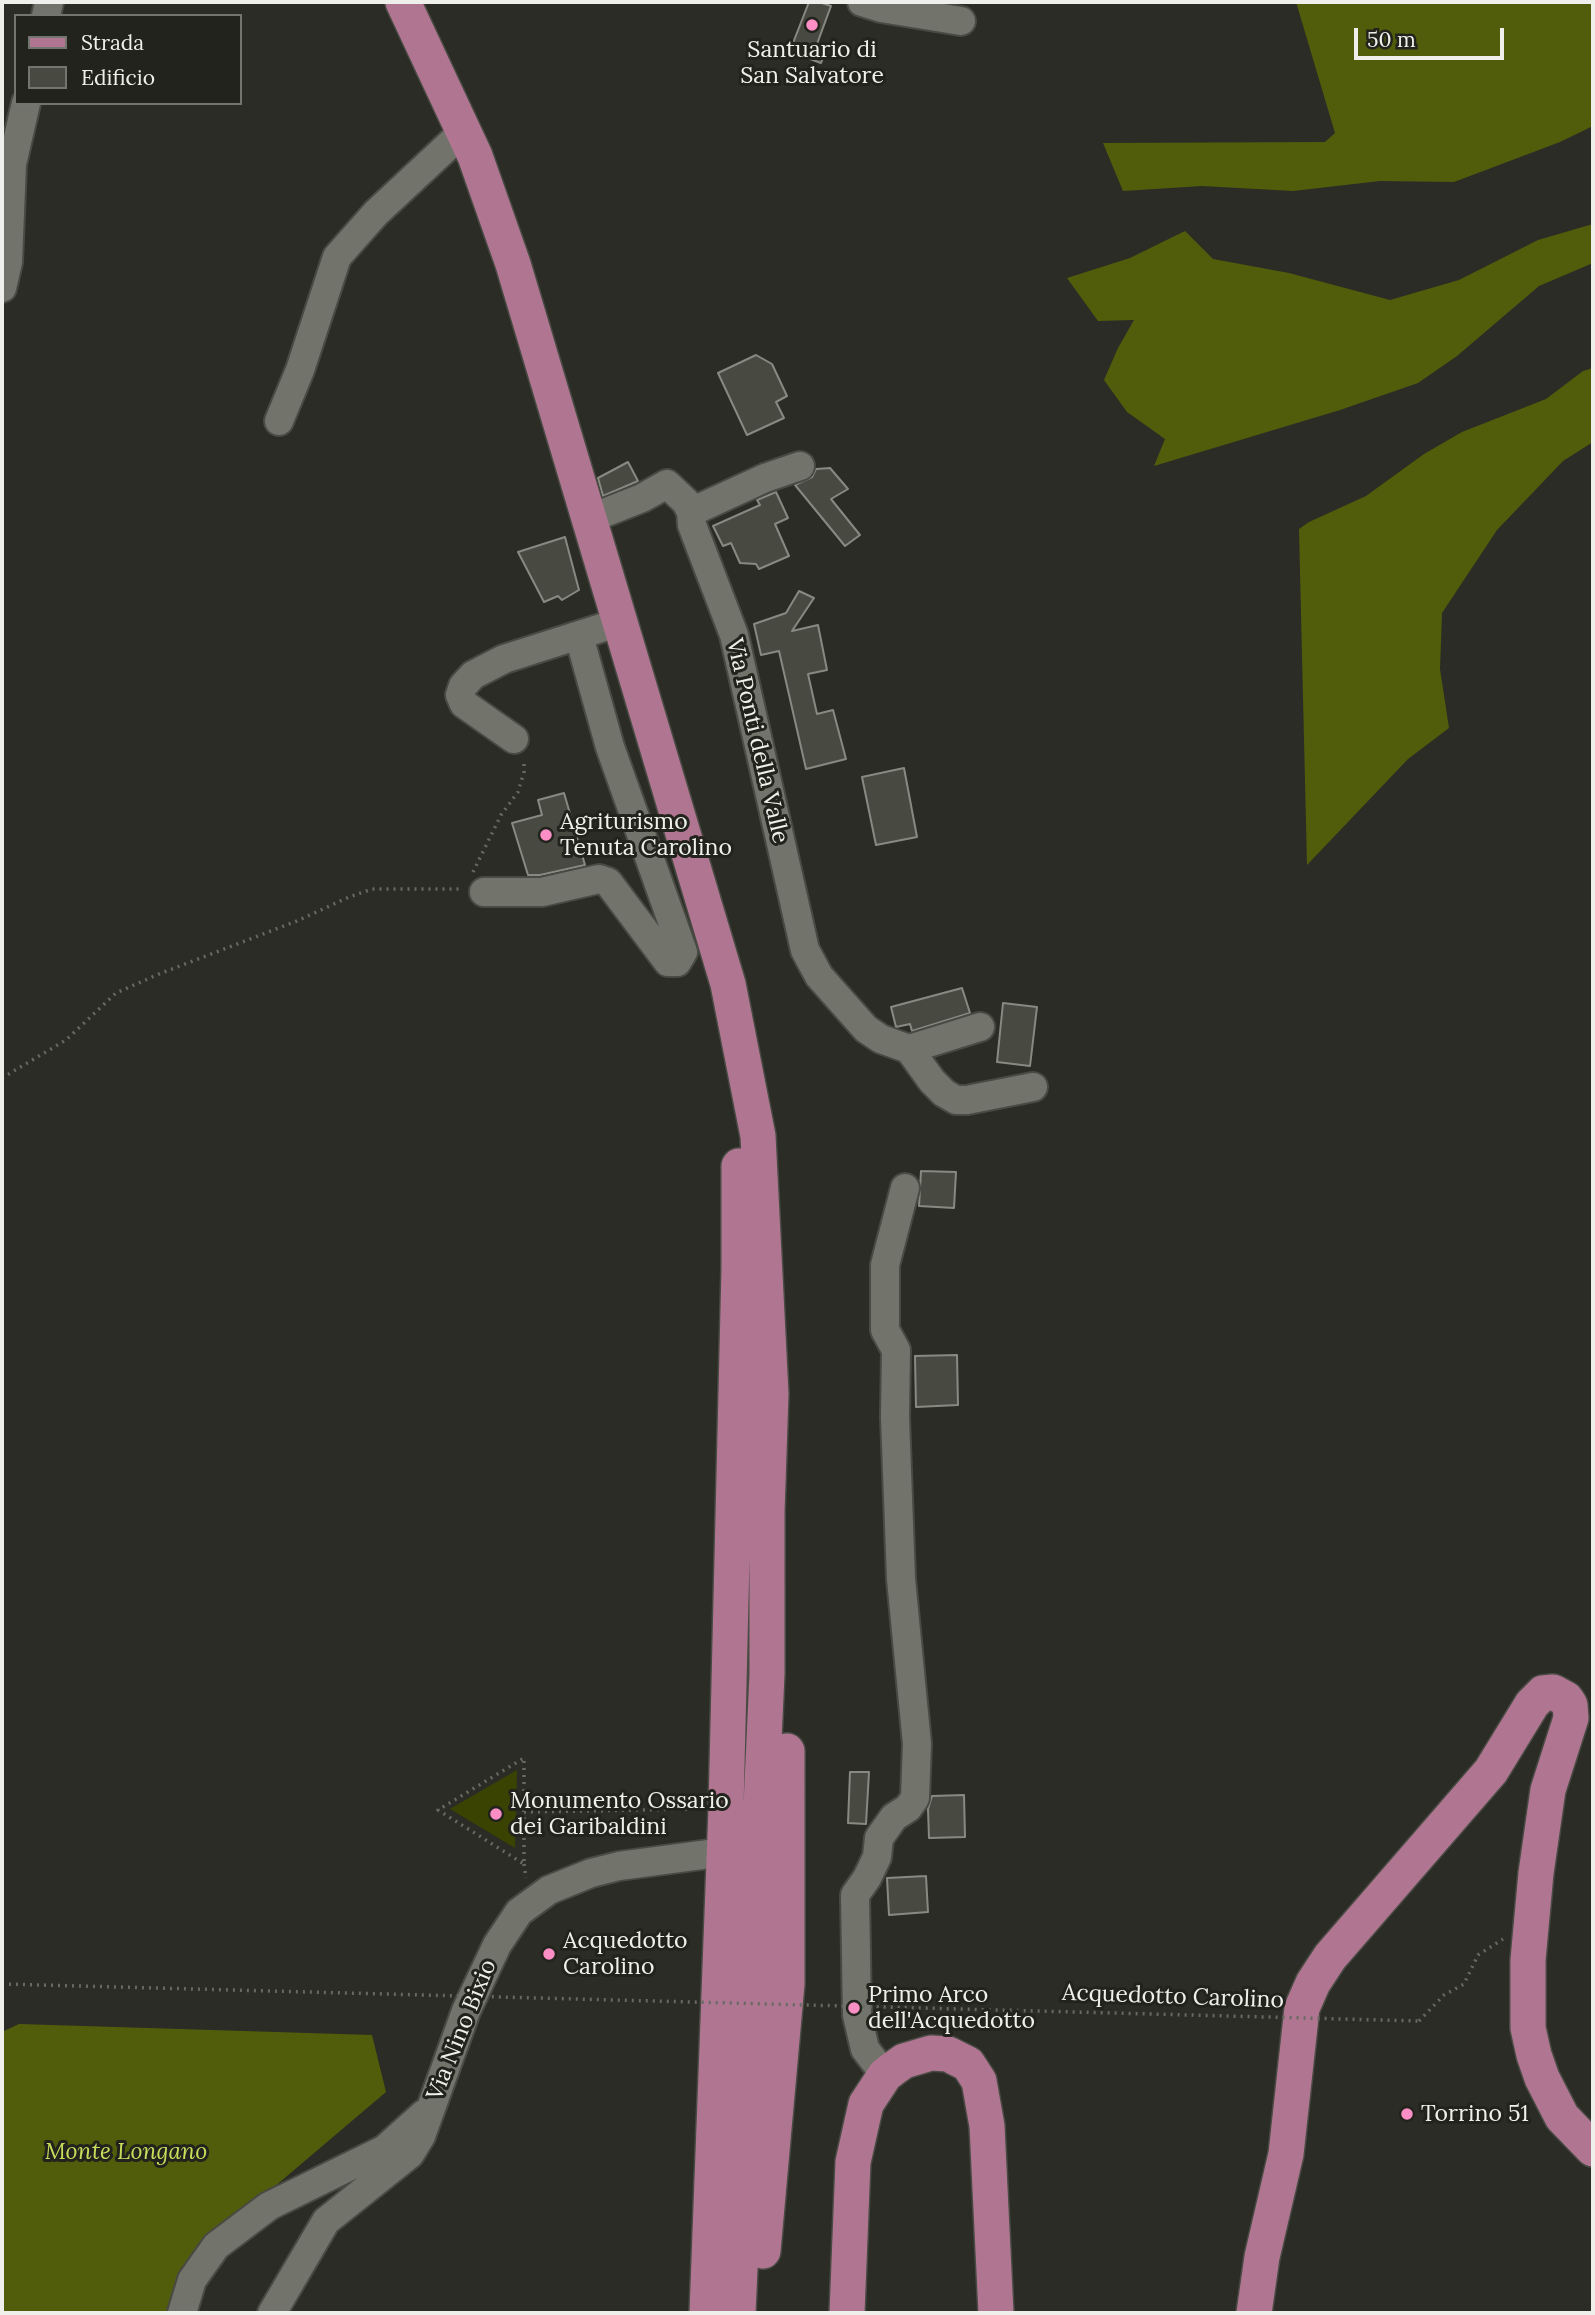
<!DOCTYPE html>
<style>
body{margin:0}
#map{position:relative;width:1595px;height:2315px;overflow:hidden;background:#2b2c25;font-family:Lora,serif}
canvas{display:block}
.frame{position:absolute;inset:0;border:4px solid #eff0eb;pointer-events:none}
.legend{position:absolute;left:14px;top:14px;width:228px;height:91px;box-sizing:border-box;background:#21231c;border:2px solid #73756f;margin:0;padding:9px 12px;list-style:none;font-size:21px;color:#eff0eb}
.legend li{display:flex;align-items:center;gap:14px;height:35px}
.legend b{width:35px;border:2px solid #73756f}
.scale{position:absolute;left:1354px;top:28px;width:150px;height:32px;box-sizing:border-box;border:4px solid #eff0eb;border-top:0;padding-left:9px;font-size:21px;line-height:24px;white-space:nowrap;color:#eff0eb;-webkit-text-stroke:5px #21231c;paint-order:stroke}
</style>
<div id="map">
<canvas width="1595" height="2315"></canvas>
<div class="frame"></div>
<ul class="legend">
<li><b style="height:9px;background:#b07691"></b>Strada</li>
<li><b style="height:19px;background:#484a42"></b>Edificio</li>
</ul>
<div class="scale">50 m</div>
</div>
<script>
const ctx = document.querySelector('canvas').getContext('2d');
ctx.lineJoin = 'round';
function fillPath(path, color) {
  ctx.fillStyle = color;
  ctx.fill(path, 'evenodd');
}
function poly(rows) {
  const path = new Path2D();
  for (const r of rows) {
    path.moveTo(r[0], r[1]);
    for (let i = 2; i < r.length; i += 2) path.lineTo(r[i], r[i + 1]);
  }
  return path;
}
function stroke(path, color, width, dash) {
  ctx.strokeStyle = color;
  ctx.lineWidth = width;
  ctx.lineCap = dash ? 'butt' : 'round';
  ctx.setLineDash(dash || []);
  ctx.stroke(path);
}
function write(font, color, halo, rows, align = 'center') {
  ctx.font = font + ' Lora,serif';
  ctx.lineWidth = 6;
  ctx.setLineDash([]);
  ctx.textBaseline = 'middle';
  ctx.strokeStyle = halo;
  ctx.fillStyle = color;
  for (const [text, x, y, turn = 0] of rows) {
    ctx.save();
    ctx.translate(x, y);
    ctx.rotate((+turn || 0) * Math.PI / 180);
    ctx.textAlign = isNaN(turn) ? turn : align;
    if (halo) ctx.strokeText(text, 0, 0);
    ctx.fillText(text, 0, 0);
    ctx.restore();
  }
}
const green = poly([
 [517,1770,515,1848,450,1809]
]);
const forest = poly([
 [1296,2,1593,2,1593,126,1560,142,1454,182,1380,181,1293,191,1202,186,1123,191,1103,143,1325,142,1335,133],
 [1593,224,1593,263,1539,286,1457,356,1418,383,1340,410,1154,466,1165,439,1127,412,1104,380,1118,348,1134,320,1098,321,1067,278,1130,258,1185,231,1213,259,1289,273,1390,300,1459,280,1538,240],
 [1593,368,1593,442,1563,461,1497,530,1442,613,1440,669,1449,728,1408,759,1307,865,1299,529,1309,522,1366,496,1424,454,1462,432,1546,399,1583,371],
 [19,2024,372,2035,386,2092,201,2249,167,2313,2,2313,2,2032]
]);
const building = poly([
 [809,2,819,2,831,6,817,44,827,48,821,63,802,56,805,47,793,43,809,2],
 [756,355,772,364,787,396,776,402,784,418,747,435,718,373,756,355],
 [628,462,638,481,603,496,598,478,628,462],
 [830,468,848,489,831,499,860,535,845,546,795,485,812,477,816,469,830,468],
 [776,492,788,518,775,524,789,556,759,569,756,564,740,563,731,543,723,546,713,526,760,505,757,500,776,492],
 [565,537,579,590,562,600,558,596,544,602,518,552,565,537],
 [799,591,814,598,792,631,818,625,827,670,808,674,817,714,833,710,846,759,806,769,779,651,761,655,754,624,786,613,799,591],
 [904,768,917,837,876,845,862,777,904,768],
 [564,793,585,865,540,875,528,875,512,823,542,815,538,800,564,793],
 [962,988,970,1013,912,1031,910,1024,896,1027,891,1007,962,988],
 [1003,1003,1037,1007,1030,1066,997,1062,1003,1003],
 [921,1171,956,1172,954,1208,919,1206,921,1171],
 [957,1355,958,1405,916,1407,915,1356,957,1355],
 [850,1772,869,1772,866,1824,848,1823,850,1772],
 [964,1795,965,1837,929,1838,928,1809,932,1796,964,1795],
 [926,1876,928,1912,889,1915,887,1878,926,1876]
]);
const path = poly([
 [473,872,501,815,518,792,524,772,524,759],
 [2,1078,66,1040,116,993,159,974,297,921,349,897,372,889,461,889],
 [524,1812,524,1758,438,1810,524,1864,524,1812,699,1809],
 [524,1864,526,1878],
 [1419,2021,1444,1995,1464,1984,1478,1955,1503,1939]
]);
const minor = poly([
 [862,2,881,8,961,21],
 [46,16,49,2],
 [2,288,8,262,12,164,26,103],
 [279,421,300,370,337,257,376,213,464,131],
 [691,512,765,478,800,466],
 [589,519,642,498,667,484,686,502,691,512,692,525,734,635,805,950,819,976,866,1029,881,1039,909,1049,932,1081,944,1093,956,1100,967,1100,1033,1087],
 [514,739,464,704,460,695,463,686,473,675,504,659,620,622],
 [484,892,542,892,599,879,608,882,668,962,677,962,683,952,610,747,579,636],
 [909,1049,980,1027],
 [885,2075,865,2049,857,2015,855,1895,867,1878,877,1857,879,1838,894,1817,908,1808,915,1798,917,1744,901,1579,895,1417,896,1350,885,1330,885,1265,905,1188],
 [182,2313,192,2280,216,2246,269,2206,385,2149,424,2114],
 [272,2313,326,2221,410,2154,421,2136,466,2011,497,1945,519,1912,549,1890,591,1873,619,1866,724,1852]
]);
const major = poly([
 [403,2,475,156,513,264,728,984,758,1136,771,1394,767,1512,767,1674,738,2313],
 [763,2251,787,1984,787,1751],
 [707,2313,726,1808,739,1268,739,1166],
 [847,2313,853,2162,866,2104,885,2075,894,2068,904,2061,931,2053,948,2054,968,2064,979,2081,987,2126,996,2313],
 [1254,2313,1262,2257,1286,2154,1302,2008,1313,1983,1330,1957,1491,1771,1532,1704,1543,1693,1553,1692,1566,1699,1570,1705,1571,1718,1548,1790,1536,1873,1528,1960,1528,2028,1534,2055,1542,2078,1562,2117,1593,2149]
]);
const pathBridge = poly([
 [2,1984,1419,2021]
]);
const markers = [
 [812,25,7,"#fb8fc5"],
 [546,835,7,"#fb8fc5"],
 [496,1814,7,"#fb8fc5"],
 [549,1954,7,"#fb8fc5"],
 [854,2008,7,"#fb8fc5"],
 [1407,2114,7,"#fb8fc5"]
];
const poiNames = [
 ["Santuario di",812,50,"center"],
 ["San Salvatore",812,76,"center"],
 ["Agriturismo",560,822],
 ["Tenuta Carolino",560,848],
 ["Monumento Ossario",510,1801],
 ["dei Garibaldini",510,1827],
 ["Acquedotto",563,1941],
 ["Carolino",563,1967],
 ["Primo Arco",868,1995],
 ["dell'Acquedotto",868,2021],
 ["Torrino 51",1421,2114]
];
const streetNames = [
 ["Via Ponti della Valle",757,741,77],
 ["Acquedotto Carolino",1173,1997,2],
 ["Via Nino Bixio",462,2030,-68]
];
const parkNames = [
 ["Monte Longano",126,2152]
];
fillPath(green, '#3b4302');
fillPath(forest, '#525d0b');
fillPath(building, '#484a42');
stroke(building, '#888a82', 2);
stroke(minor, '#484a43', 32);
stroke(major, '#484a43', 38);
stroke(path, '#686963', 3.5, [2, 5]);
stroke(minor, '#72746c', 28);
stroke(major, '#b07691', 35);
stroke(pathBridge, '#686963', 3.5, [2, 5]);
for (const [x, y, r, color] of markers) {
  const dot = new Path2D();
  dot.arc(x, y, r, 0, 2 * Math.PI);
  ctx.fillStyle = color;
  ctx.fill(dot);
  stroke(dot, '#21231c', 2.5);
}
write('23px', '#eff0eb', '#21231c', poiNames, 'left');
write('23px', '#eff0eb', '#21231c', streetNames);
write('italic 23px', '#c9dd5d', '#21231c', parkNames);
</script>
